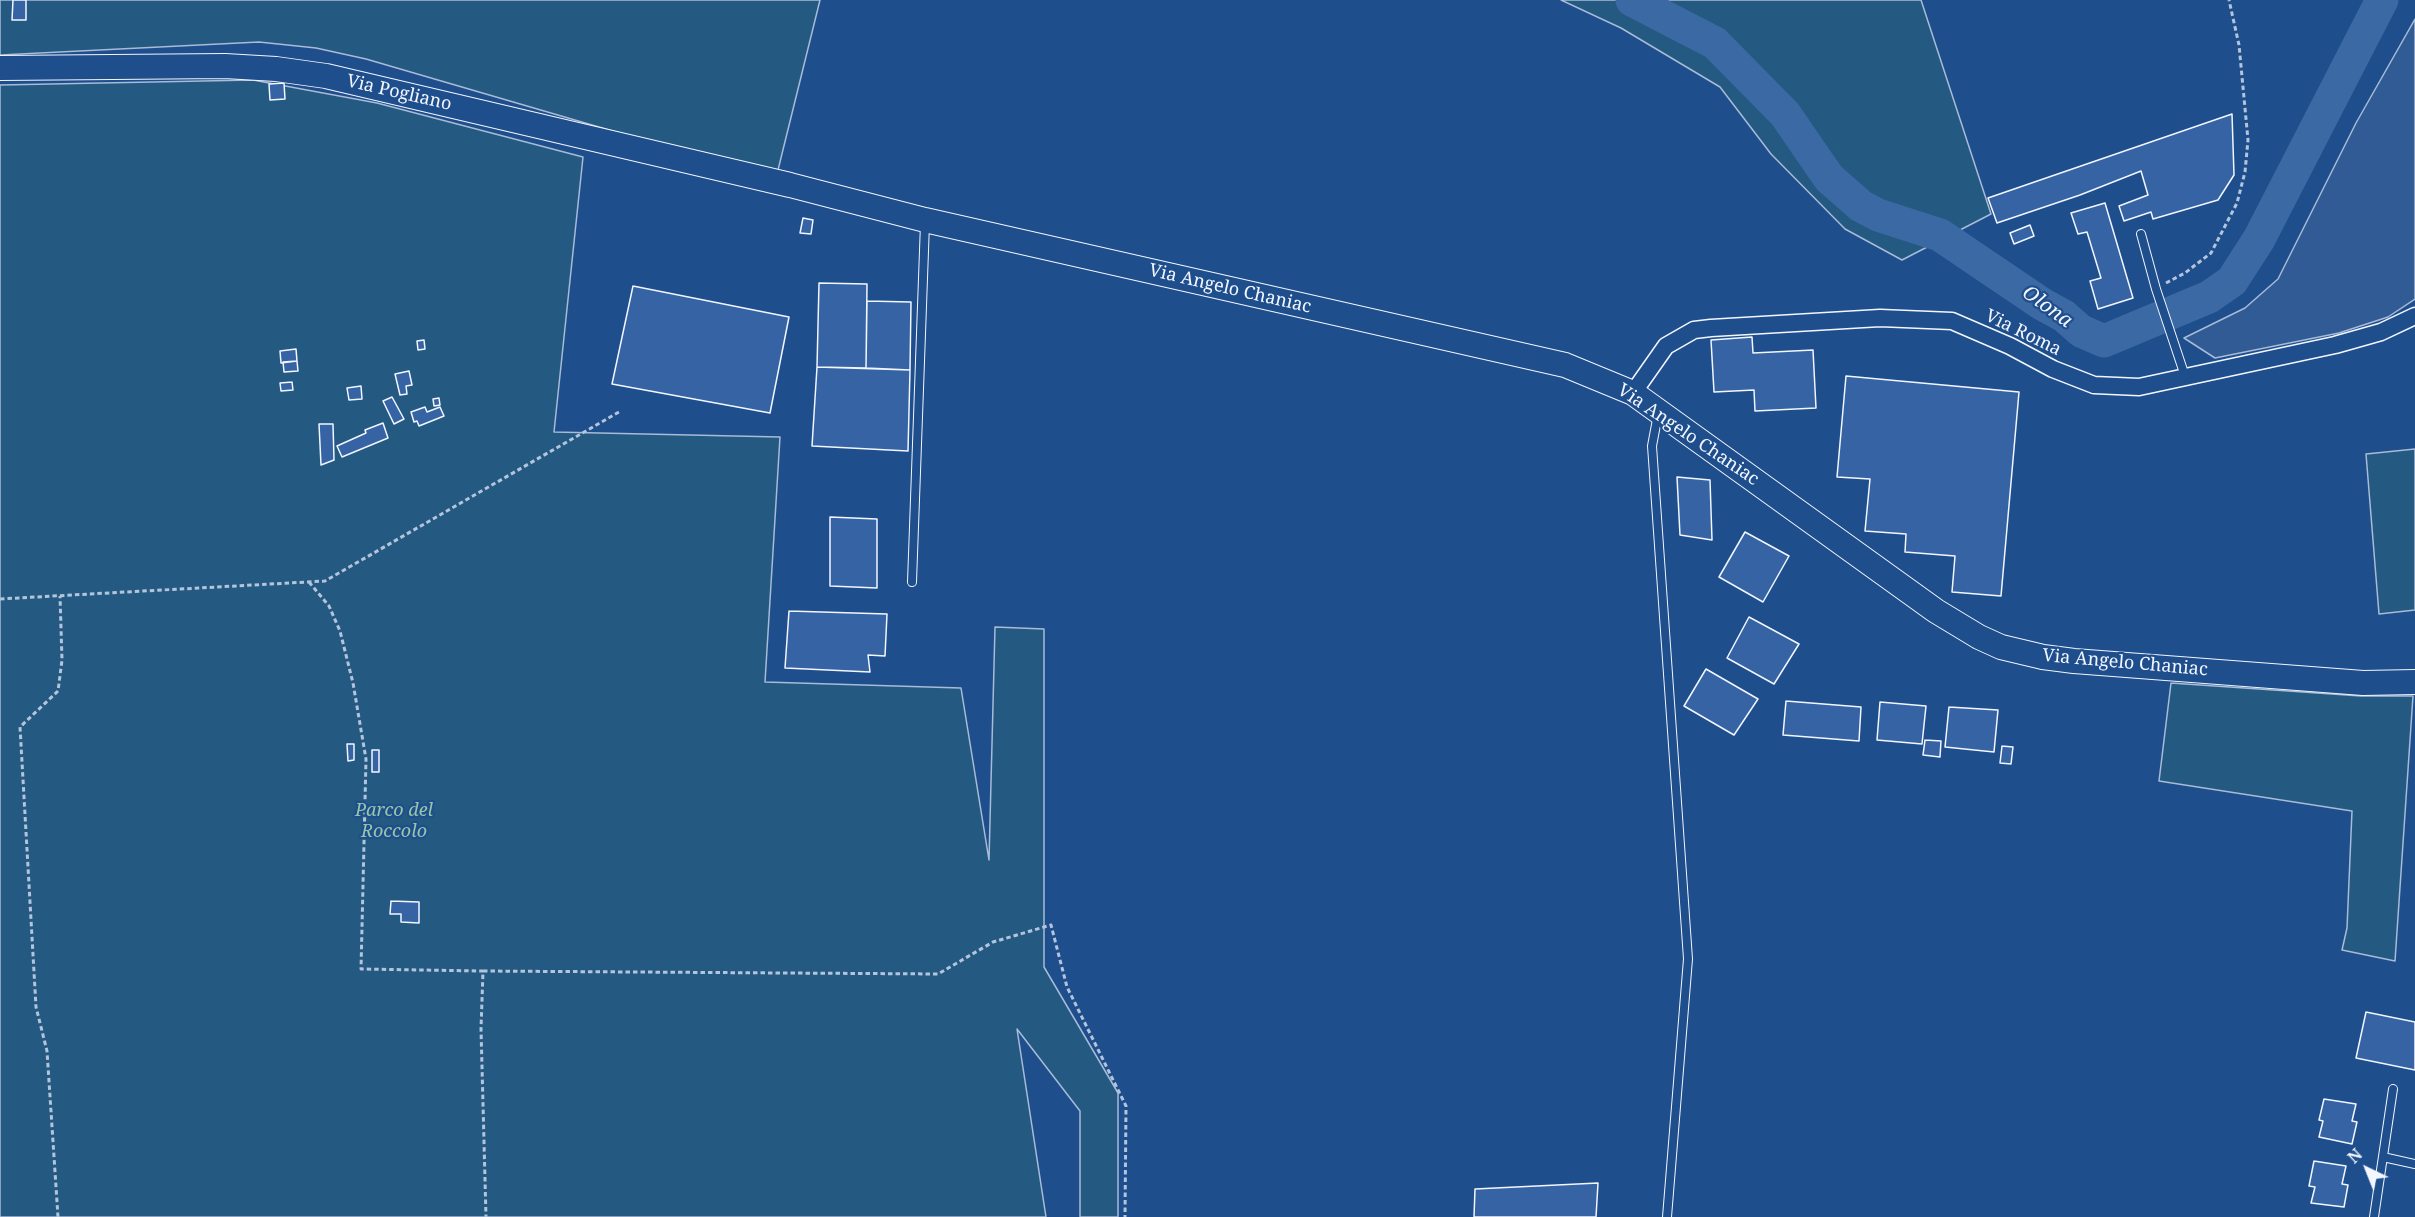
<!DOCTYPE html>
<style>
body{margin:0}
#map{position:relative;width:2415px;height:1217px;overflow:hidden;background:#1f4e8c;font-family:"Noto Serif",serif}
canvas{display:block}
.north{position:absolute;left:2337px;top:1139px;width:60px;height:60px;-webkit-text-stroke:4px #1f4e8c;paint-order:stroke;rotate:317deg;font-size:16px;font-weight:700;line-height:24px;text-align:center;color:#f2f6ff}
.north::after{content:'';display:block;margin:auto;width:21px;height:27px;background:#f2f6ff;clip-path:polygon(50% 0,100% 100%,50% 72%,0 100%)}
</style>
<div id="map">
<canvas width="2415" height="1217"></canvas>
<div class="north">N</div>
</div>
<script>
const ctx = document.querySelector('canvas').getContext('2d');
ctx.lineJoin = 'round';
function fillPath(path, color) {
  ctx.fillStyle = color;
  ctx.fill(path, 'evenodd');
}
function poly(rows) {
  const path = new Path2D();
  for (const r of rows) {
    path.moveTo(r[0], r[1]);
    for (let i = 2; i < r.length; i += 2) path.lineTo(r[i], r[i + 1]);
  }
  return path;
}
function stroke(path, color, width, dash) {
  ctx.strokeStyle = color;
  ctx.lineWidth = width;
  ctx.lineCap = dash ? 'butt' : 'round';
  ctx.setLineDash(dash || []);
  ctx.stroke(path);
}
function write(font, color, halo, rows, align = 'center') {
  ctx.font = font + ' "Noto Serif",serif';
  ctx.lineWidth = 4.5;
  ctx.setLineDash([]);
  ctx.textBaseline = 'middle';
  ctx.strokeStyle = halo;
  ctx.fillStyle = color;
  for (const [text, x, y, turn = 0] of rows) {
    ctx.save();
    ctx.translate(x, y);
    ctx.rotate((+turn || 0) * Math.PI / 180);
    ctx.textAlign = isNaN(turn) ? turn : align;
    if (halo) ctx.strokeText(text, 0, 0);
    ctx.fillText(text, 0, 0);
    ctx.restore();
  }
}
const green = poly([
 [0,0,820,0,777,174,616,132,366,59,316,48,259,42,0,55,0,0],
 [1561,0,1921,0,1991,214,1902,260,1845,229,1771,154,1720,87,1621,28,1561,0],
 [253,80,377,103,583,157,554,432,780,437,765,682,961,688,989,860,995,627,1044,629,1044,967,1118,1093,1118,1217,1080,1217,1080,1111,1017,1029,1046,1217,0,1217,0,85,253,80],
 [2415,449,2415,610,2379,614,2366,454,2415,449],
 [2171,683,2361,696,2413,696,2395,961,2342,950,2347,928,2352,811,2159,781,2171,683]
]);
const parking = poly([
 [2415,19,2415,299,2388,317,2339,333,2215,358,2184,338,2245,308,2278,279,2356,123,2415,19]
]);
const river = poly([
 [1632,0,1715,43,1785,114,1829,178,1861,206,1878,215,1940,235,2042,304,2064,316,2081,331,2104,341,2209,297,2232,281,2259,239,2382,0]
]);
const building = poly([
 [13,0,26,0,26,20,12,20,13,0],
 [284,83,285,99,270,100,269,84,284,83],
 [2232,114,2234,175,2218,200,2153,219,2151,212,2124,221,2119,206,2148,195,2141,171,2080,195,1997,223,1988,198,2232,114],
 [2105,203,2133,298,2098,309,2090,281,2101,278,2087,232,2078,234,2071,213,2105,203],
 [803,218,813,220,811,234,800,233,803,218],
 [2030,225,2034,236,2014,244,2010,233,2030,225],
 [819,283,867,284,866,368,817,367,819,283],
 [633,286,789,317,770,413,612,384,633,286],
 [867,301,911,302,910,370,866,368,867,301],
 [1752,337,1753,353,1813,350,1816,408,1755,411,1754,390,1714,392,1711,340,1752,337],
 [424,340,425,349,418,350,417,341,424,340],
 [296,349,297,361,281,363,280,351,296,349],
 [297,361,298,371,284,372,283,362,297,361],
 [817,367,910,370,908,451,812,446,817,367],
 [409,371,412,385,406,386,407,394,400,395,395,374,409,371],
 [1846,376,2019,392,2001,596,1952,592,1955,556,1905,552,1906,534,1865,531,1870,479,1837,477,1846,376],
 [292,382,293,390,281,391,280,383,292,382],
 [361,386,362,399,349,400,347,388,361,386],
 [392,397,404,419,394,424,383,401,392,397],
 [439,398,440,405,434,406,433,399,439,398],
 [425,407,427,412,440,407,444,416,419,426,417,421,414,422,411,412,425,407],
 [383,423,388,438,342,457,337,446,366,433,365,430,383,423],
 [319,424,333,424,334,460,321,465,319,424],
 [1677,477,1710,480,1712,540,1680,535,1677,477],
 [830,517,877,519,877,588,830,586,830,517],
 [1745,532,1789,556,1763,602,1719,577,1745,532],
 [789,611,887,614,885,656,868,655,870,672,785,668,789,611],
 [1749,617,1799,644,1774,684,1727,658,1749,617],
 [1706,669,1758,699,1734,735,1684,706,1706,669],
 [1786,701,1861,707,1859,741,1783,735,1786,701],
 [1880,702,1926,706,1922,744,1877,740,1880,702],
 [1949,707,1998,710,1994,752,1945,747,1949,707],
 [1925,740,1941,741,1940,757,1923,755,1925,740],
 [347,744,354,744,354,760,348,761,347,744],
 [2002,746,2013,747,2011,764,2000,763,2002,746],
 [372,750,379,750,379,772,372,772,372,750],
 [391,901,419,902,419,923,401,922,401,914,390,914,391,901],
 [2366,1012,2415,1022,2415,1070,2356,1058,2366,1012],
 [2324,1099,2356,1104,2352,1121,2357,1122,2352,1144,2319,1137,2323,1121,2319,1120,2324,1099],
 [2314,1161,2346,1166,2342,1184,2348,1185,2344,1207,2311,1203,2315,1187,2309,1186,2314,1161],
 [1598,1183,1596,1217,1474,1217,1475,1189,1598,1183]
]);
const path = poly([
 [2166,283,2185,273,2211,253,2237,203,2245,172,2248,140,2239,45,2229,0],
 [309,582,329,606,340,631,353,683,366,759,361,969,483,971,481,1029,486,1217],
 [0,599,325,581,619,412],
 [483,971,938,974,993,942,1051,925,1067,987,1126,1106,1125,1217],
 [58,1217,47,1051,36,1007,20,727,58,691,62,660,60,596]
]);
const lane = poly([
 [2141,234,2156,289,2185,376],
 [1658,414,1652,446,1688,959,1667,1217],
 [912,582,925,223],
 [2383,1157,2415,1164],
 [2374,1217,2393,1089]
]);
const street = poly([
 [1633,393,1666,346,1694,330,1711,328,1880,318,1952,321,2010,346,2053,369,2094,385,2139,387,2335,345,2381,332,2415,316]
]);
const secondary = poly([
 [0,68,225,66,276,69,326,76,790,185,925,220,1565,365,1633,393,1936,611,1979,637,2001,647,2043,657,2074,661,2363,683,2415,682]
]);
const streetNames = [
 ["Via Pogliano",399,93,13],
 ["Via Angelo Chaniac",1230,289,13],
 ["Via Roma",2023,333,26],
 ["Via Angelo Chaniac",1688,435,34],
 ["Via Angelo Chaniac",2125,663,5]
];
const parkNames = [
 ["Parco del",394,811],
 ["Roccolo",394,832]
];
const waterNames = [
 ["Olona",2047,307,36]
];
fillPath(green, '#245a82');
stroke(green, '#a8bbd7', 1.5);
fillPath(parking, '#305b95');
stroke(parking, '#a8bbd7', 1.5);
stroke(river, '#3b69a3', 33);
fillPath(building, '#3563a3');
stroke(building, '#f2f6ff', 1.5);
stroke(lane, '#f2f6ff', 10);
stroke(street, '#f2f6ff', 19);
stroke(secondary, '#f2f6ff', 26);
stroke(path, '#b3c4dc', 3, [4.5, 3]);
stroke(lane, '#1f4e8c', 8);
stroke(street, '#1f4e8c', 16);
stroke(secondary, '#1f4e8c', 24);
write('18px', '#f2f6ff', '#1f4e8c', streetNames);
write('italic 18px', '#97c8a6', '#1f4e8c', parkNames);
write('italic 20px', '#f2f6ff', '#1f4e8c', waterNames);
</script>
